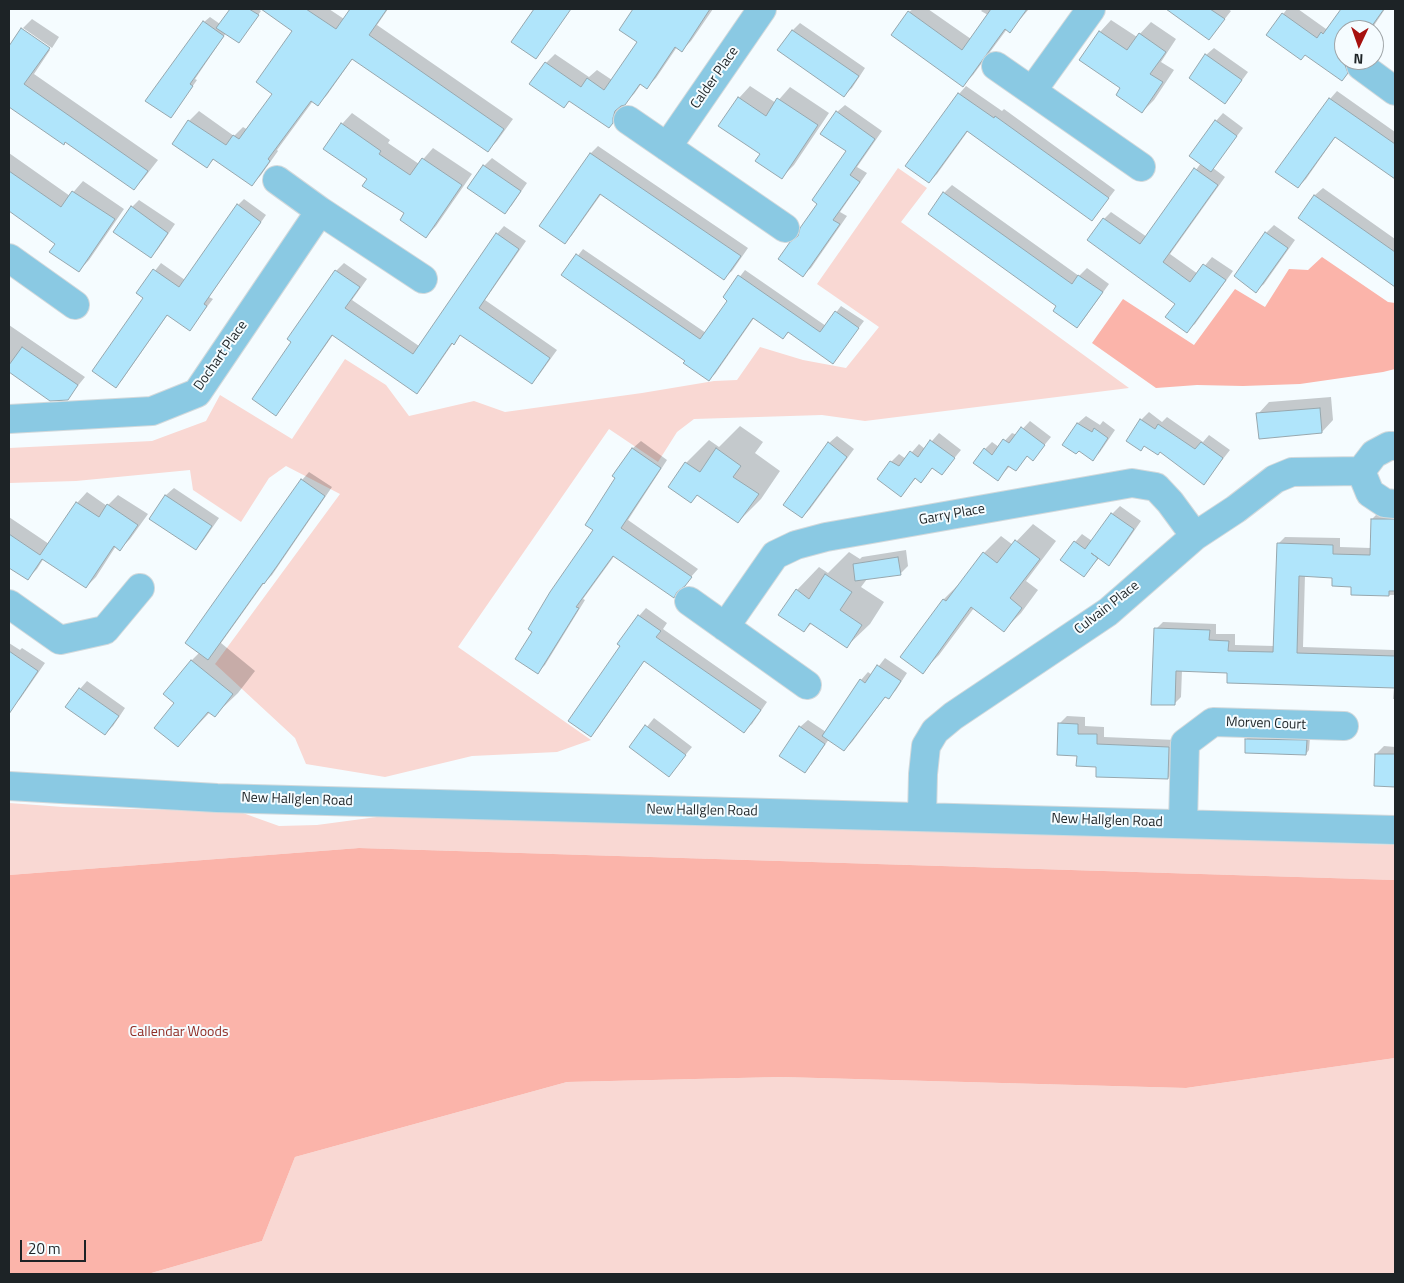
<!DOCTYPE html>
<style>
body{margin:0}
#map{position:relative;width:1404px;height:1283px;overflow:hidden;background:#f5fcff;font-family:"Titillium Web",sans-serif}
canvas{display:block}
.frame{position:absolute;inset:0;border:10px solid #1d2326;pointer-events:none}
.north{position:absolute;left:1334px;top:20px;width:50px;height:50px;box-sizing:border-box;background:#f5fcff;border:1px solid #9fa5a8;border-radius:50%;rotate:183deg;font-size:14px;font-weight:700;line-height:20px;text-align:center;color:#1d2326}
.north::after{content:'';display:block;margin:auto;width:18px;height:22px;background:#a6110f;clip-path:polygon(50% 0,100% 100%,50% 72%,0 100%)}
.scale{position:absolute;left:20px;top:1240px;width:66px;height:22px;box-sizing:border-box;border:2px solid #1d2326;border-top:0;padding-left:6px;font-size:15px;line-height:18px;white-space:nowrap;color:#1d2326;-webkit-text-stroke:4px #f5fcff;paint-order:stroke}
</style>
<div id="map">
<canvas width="1404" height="1283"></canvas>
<div class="frame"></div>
<div class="north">N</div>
<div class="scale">20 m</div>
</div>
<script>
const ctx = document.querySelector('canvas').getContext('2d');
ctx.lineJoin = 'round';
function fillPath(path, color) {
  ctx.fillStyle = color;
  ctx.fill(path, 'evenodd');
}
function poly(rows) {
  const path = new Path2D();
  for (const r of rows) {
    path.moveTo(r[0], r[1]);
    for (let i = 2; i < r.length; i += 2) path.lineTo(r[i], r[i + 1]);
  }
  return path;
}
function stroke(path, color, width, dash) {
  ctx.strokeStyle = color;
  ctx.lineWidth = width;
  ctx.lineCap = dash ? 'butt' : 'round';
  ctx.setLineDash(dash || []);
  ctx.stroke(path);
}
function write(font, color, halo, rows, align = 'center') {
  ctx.font = font + ' "Titillium Web",sans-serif';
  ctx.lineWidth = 4;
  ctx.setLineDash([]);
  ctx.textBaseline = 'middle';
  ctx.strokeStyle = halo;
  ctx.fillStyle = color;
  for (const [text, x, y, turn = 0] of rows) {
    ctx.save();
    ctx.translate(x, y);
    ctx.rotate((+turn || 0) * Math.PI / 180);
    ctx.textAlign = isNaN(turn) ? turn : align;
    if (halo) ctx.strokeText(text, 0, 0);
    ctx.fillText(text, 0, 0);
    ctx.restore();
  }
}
const green = poly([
 [898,168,927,188,901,222,1129,388,865,421,822,415,694,419,677,432,658,462,609,429,458,647,591,740,557,752,472,756,385,777,306,764,295,738,215,664,340,494,286,466,269,478,241,522,193,490,190,470,76,481,9,483,9,448,152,441,206,421,220,395,292,439,345,359,386,385,409,416,474,401,505,412,642,393,714,381,737,380,760,347,803,360,846,368,879,327,817,284],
 [9,803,63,807,240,812,279,826,317,825,377,817,700,823,1395,845,1395,880,359,848,9,875],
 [1395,1058,1395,1274,148,1274,262,1241,295,1157,567,1082,781,1077,1186,1088]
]);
const forest = poly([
 [1322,257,1388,302,1395,303,1395,369,1383,372,1300,384,1243,386,1197,385,1156,388,1092,343,1123,299,1194,345,1235,289,1265,307,1289,269,1308,270],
 [359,848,1395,880,1395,1058,1186,1088,781,1077,567,1082,295,1157,262,1241,148,1274,9,1274,9,875]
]);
const shadow = poly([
 [231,9,258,9,261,11,242,38,226,33,195,79,197,80,171,117,204,22,210,17,220,24],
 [276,9,329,9,344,19,351,9,388,9,377,25,513,119,497,141,488,150,353,58,327,95,318,104,313,101,277,150,278,151,261,175,252,184,215,158,206,167,173,144,189,121,199,111,234,136,243,127,248,130,274,94,294,30,272,15],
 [635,9,713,9,691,41,682,50,677,47,656,78,647,87,641,84,634,94,623,104,622,112,609,127,570,100,564,107,546,63,555,54,589,77,597,70,612,80,638,41,621,29],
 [913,9,928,9,971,39,988,15,981,11,983,9,1029,9,1010,31,1007,29,973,75,963,85,909,12],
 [1168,9,1228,9,1231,11,1209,39],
 [1287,9,1298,9,1326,29,1332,24,1342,9,1385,9,1371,30,1344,30,1344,60,1355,60,1351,70,1342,79,1306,54,1268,34],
 [32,19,59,37,52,48,23,28],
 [1111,20,1137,37,1151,22,1176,39,1161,62,1174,70,1154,100,1142,112,1100,32],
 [800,23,865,68,852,88,844,95,792,31],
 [22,29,50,50,34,74,158,160,144,178,134,189,66,141,10,107,9,109,9,48],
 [1214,48,1248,72,1232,94,1225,102,1206,55],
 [750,86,776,103,790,87,829,113,794,165,782,177,762,154,739,98],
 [966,86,1002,111,1004,109,1115,190,1092,220,968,131,937,174,929,182,959,94],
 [1337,91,1395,132,1395,178,1336,136,1306,179,1298,187,1330,99],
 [845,105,882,131,857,167,867,173,840,212,847,216,811,268,803,275,800,234,847,151,837,112],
 [352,113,390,140,388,143,419,164,433,148,472,174,436,226,426,237,406,213,369,179,342,124],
 [1223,113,1243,128,1213,168,1225,177,1170,254,1198,274,1212,257,1233,271,1195,324,1187,331,1176,303,1104,219,1111,212,1147,237,1201,163,1216,121],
 [598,146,748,248,732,271,724,278,602,193,572,235,565,243,540,225,591,153],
 [9,153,70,196,83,181,124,209,89,260,79,271,57,243,9,210],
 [492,158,527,183,512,205,504,213,469,188,484,166],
 [952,185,1079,276,1087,268,1109,284,1084,319,1077,327,1058,306,944,193],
 [1323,188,1395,239,1395,287,1300,218,1315,195],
 [244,199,266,215,209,297,213,299,190,329,168,314,122,380,116,386,145,298,138,293,161,263,185,280,238,205],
 [139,200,175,224,158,249,150,257,132,207],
 [1274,225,1295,240,1264,284,1256,291,1235,276,1266,233],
 [504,226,526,241,485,300,557,350,539,375,532,383,462,334,453,343,424,385,417,392,333,335,283,406,276,414,293,341,289,339,336,271,344,263,367,279,352,300,419,346,497,234],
 [583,249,706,333,729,300,724,297,745,270,826,326,841,306,864,321,833,362,789,332,783,338,754,318,715,374,709,379,687,360,563,275],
 [9,325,85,377,67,399,51,400,9,371],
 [1331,397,1333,420,1322,432,1258,414,1269,402],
 [1149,412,1162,422,1167,417,1203,442,1209,435,1230,450,1204,483,1161,451,1145,445,1141,420],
 [1086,416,1100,425,1103,421,1115,430,1100,452,1093,459,1079,450,1064,444,1078,423],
 [1030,421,1051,437,1033,459,1028,455,1016,470,1010,466,998,479,985,449,992,442,999,447,1012,433,1017,435],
 [740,426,763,442,755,453,780,471,761,499,738,522,698,494,691,502,686,463,709,440,719,447],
 [939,433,961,450,942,473,933,467,920,481,916,478,901,495,891,462,899,454,906,459,919,444,925,449],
 [837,436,854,449,810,509,802,517,829,443],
 [641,441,667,460,628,520,698,569,674,596,615,555,583,599,585,600,545,665,538,672,616,478,614,476,633,448],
 [309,472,332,487,272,575,264,583,221,643,255,671,238,693,215,715,210,712,178,746,176,703,191,661,200,652,187,642,302,480],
 [174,488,219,518,203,541,196,549,151,519,166,495],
 [87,492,107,506,118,495,148,514,130,539,120,549,116,546,96,577,86,587,44,558,37,569,27,579,9,566,9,517,49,544,77,503],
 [1120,506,1141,521,1116,557,1108,564,1099,558,1084,575,1075,542,1082,534,1092,541,1112,514],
 [1379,512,1395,513,1395,595,1352,594,1353,585,1334,576,1305,575,1303,647,1394,650,1395,638,1395,699,1393,699,1394,687,1229,672,1182,670,1181,697,1174,704,1156,629,1163,622,1216,624,1216,634,1235,634,1235,645,1275,646,1278,544,1285,537,1340,538,1340,547,1371,548,1372,519],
 [1033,524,1056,541,1026,581,1038,590,1021,613,1004,630,974,608,939,655,922,672,902,657,944,599,961,582,984,553,1001,536,1013,545],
 [906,550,908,566,900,574,867,579,861,587,884,602,870,624,847,646,812,623,804,631,797,590,819,567,828,573,849,552,860,559,862,557],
 [646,608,667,623,663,629,767,702,752,724,744,731,645,660,598,728,591,735,621,646,639,616],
 [9,643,20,650,22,648,45,663,20,699,12,706,9,704],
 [885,658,907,673,896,690,889,697,886,696,852,742,844,750,829,739,812,764,804,771,800,727,808,720,826,732,861,680,868,672,872,675],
 [87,681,125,708,113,726,105,734,80,689],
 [1067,716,1085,717,1085,726,1104,727,1104,737,1176,740,1176,770,1168,778,1097,766,1078,755,1059,724],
 [654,718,692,747,669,775,631,747],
 [1250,736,1310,737,1309,750,1306,754,1246,739],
 [1384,746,1395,747,1395,786,1375,785,1376,754]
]);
const building = poly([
 [230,9,249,9,259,15,239,43,216,28,230,9],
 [261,9,306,9,336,29,350,9,387,9,369,35,504,129,488,152,352,59,318,106,311,101,268,159,270,161,252,186,213,159,207,168,172,144,188,120,226,145,233,135,239,139,272,94,256,82,292,31,261,9],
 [534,9,571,9,536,59,511,42,534,9],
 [633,9,710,9,682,52,675,47,647,89,640,84,625,105,621,106,615,111,613,118,613,123,609,128,569,101,564,108,529,84,545,62,581,87,587,78,604,90,637,42,619,30,633,9],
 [991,9,1027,9,1010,33,1005,29,963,87,891,35,908,11,962,50,991,9],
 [1166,9,1210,9,1225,19,1209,40,1166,9],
 [1341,9,1384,9,1369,30,1344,30,1344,60,1347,60,1345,65,1348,73,1342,81,1305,55,1301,60,1266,35,1282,13,1317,38,1321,32,1323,34,1341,9],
 [203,21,224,36,190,84,193,86,171,118,145,101,203,21],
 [21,28,50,48,24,84,148,171,134,190,65,142,64,145,9,107,9,46,21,28],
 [792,30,859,76,844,97,777,50,792,30],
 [1099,31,1127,50,1139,33,1166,52,1150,74,1163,82,1142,113,1116,95,1120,88,1079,60,1099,31],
 [1205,54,1242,80,1225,104,1189,78,1205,54],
 [958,93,994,118,995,116,1109,198,1092,221,967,131,929,183,905,166,958,93],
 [738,97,766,116,777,98,818,125,782,179,755,161,760,154,718,126,738,97],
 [1329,98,1395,144,1395,179,1335,137,1298,188,1275,172,1329,98],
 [836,111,875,139,850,175,860,182,833,220,840,224,803,277,778,259,790,242,798,236,800,228,817,204,812,200,846,151,820,134,836,111],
 [1215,120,1237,136,1211,172,1189,156,1215,120],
 [341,123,381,151,379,154,410,175,422,158,462,185,426,238,400,220,404,213,362,186,367,179,323,149,341,123],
 [590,153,741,256,724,280,600,194,565,244,539,226,590,153],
 [483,165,521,191,505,214,467,188,483,165],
 [1194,168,1218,185,1163,262,1190,282,1203,264,1226,280,1187,333,1165,317,1175,304,1087,240,1103,218,1140,244,1194,168],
 [9,171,61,207,72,191,115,219,79,272,49,252,55,244,9,211,9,171],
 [943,192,1072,284,1078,275,1103,292,1077,328,1053,311,1056,306,928,214,943,192],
 [1314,195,1395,252,1395,287,1298,218,1314,195],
 [237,204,261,222,204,304,207,306,190,331,167,315,116,388,92,371,143,298,136,293,153,269,179,287,237,204],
 [131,206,168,233,151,258,113,232,131,206],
 [1265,232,1288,248,1256,293,1234,276,1265,232],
 [496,233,519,249,479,308,550,358,532,384,460,335,454,345,452,343,417,394,332,335,276,416,252,399,291,342,287,339,335,270,360,287,345,308,413,354,496,233],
 [576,254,700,339,727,301,723,297,738,275,820,332,835,311,859,328,833,364,788,332,783,339,753,318,709,381,683,363,685,361,561,275,576,254],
 [22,347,78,385,68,400,50,401,9,372,9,365,22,347],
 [1320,408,1322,433,1259,439,1256,413,1320,408],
 [1140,419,1155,429,1158,424,1195,449,1201,442,1223,458,1204,485,1160,452,1158,455,1144,446,1141,451,1126,441,1140,419],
 [1077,423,1092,432,1094,428,1108,438,1093,461,1079,451,1076,454,1062,445,1077,423],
 [1021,427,1045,445,1033,461,1027,456,1016,471,1008,466,998,481,973,463,984,448,992,455,1003,439,1009,443,1021,427],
 [930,440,955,458,942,475,932,468,921,483,915,478,901,497,877,479,890,461,899,466,910,451,918,457,930,440],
 [828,442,847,457,802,518,783,505,828,442],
 [632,448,661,468,621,528,692,577,685,586,677,592,674,598,613,556,576,607,579,608,538,674,515,659,532,632,528,629,550,592,593,530,585,525,615,478,612,476,632,448],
 [716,448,741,466,733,477,759,494,738,523,697,495,691,503,668,487,685,462,700,472,716,448],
 [301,479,325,496,277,566,264,584,263,583,208,660,185,643,301,479],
 [165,495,212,526,196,550,149,519,165,495],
 [76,502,99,517,107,504,138,525,120,551,114,546,86,588,42,559,28,580,9,568,9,534,40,555,76,502],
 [1111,513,1134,529,1109,566,1091,553,1098,558,1084,577,1060,560,1074,541,1085,549,1111,513],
 [1371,519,1395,519,1395,591,1389,591,1389,596,1351,595,1351,587,1332,586,1332,578,1299,576,1297,653,1395,656,1395,688,1227,683,1227,673,1176,671,1175,705,1151,705,1154,628,1210,630,1209,640,1229,641,1228,651,1273,652,1277,543,1333,545,1333,554,1370,555,1371,519],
 [1015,540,1040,559,1010,598,1022,608,1004,632,971,607,923,674,900,657,943,599,946,601,983,552,997,563,1015,540],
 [898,557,901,575,855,581,853,564,898,557],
 [825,574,852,592,840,610,862,625,847,648,810,623,804,632,778,615,796,589,809,599,825,574],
 [638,615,661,631,656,637,761,710,744,733,644,661,591,737,568,721,620,646,617,644,638,615],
 [9,651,38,671,9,714,9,651],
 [191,660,233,694,215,717,208,712,178,747,154,728,174,703,163,694,191,660],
 [877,665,901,681,889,699,885,697,844,751,822,736,860,679,865,683,877,665],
 [79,688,119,716,105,735,65,707,79,688],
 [1058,723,1078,724,1078,734,1097,734,1097,744,1169,747,1168,779,1096,777,1096,767,1076,766,1077,756,1057,755,1058,723],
 [645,725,686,755,669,777,629,747,645,725],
 [799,726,825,744,805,773,779,756,799,726],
 [1245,739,1307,740,1306,755,1245,753,1245,739],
 [1375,754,1395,754,1395,787,1374,786,1375,754]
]);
const minor = poly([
 [996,66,1141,167],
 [1361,66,1395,91],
 [1032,91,1091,9],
 [628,120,785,228],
 [667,147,762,9],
 [277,180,320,211,423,279],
 [9,258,75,305],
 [9,419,152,411,197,393,320,211],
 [1361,471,1370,493,1385,503,1395,504],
 [1361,471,1374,454,1389,446,1395,446],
 [689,601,807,685],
 [9,604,60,640,105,630,140,588],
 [725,627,775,555,796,545,826,537,1132,483,1156,487,1170,502,1195,536],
 [9,786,217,798,1395,830],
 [922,816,923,774,926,746,935,731,953,716,1108,612,1195,536,1236,509,1275,479,1292,472,1361,471],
 [1183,823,1185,743,1213,722,1344,726]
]);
const streetNames = [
 ["Calder Place",715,78,-55],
 ["Dochart Place",221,356,-55],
 ["Garry Place",952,515,-10],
 ["Culvain Place",1107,608,-38],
 ["Morven Court",1266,724,2],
 ["New Hallglen Road",297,800,2],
 ["New Hallglen Road",702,811,1],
 ["New Hallglen Road",1107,821,2]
];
const parkNames = [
 ["Callendar Woods",179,1033]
];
fillPath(green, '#f9d8d3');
fillPath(forest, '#fbb4aa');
fillPath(shadow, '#0003');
fillPath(building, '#b0e5fb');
stroke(building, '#97a7ae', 1);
stroke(minor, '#d2d9dc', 30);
stroke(minor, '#8ac9e3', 28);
write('14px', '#1d2326', '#f5fcff', streetNames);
write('14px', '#902d25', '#f5fcff', parkNames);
</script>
